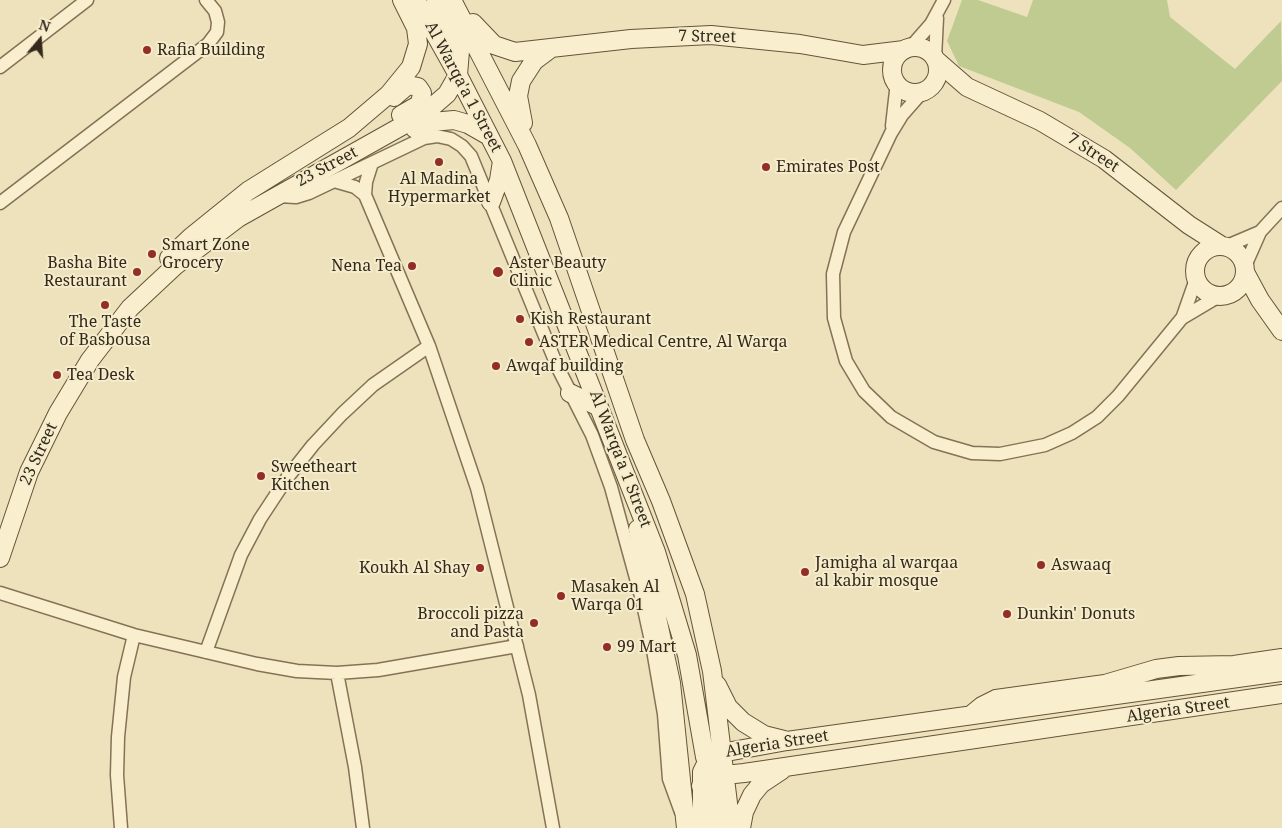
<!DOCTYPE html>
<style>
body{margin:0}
#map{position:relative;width:1282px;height:828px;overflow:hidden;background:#ede2bc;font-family:"Noto Serif",serif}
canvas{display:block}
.north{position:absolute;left:15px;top:15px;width:50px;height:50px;-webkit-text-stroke:4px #f5eccc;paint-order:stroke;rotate:18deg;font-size:14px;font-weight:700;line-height:20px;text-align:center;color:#34291b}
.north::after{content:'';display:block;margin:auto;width:18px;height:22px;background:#34291b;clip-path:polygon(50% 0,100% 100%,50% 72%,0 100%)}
</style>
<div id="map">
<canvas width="1282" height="828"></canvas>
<div class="north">N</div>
</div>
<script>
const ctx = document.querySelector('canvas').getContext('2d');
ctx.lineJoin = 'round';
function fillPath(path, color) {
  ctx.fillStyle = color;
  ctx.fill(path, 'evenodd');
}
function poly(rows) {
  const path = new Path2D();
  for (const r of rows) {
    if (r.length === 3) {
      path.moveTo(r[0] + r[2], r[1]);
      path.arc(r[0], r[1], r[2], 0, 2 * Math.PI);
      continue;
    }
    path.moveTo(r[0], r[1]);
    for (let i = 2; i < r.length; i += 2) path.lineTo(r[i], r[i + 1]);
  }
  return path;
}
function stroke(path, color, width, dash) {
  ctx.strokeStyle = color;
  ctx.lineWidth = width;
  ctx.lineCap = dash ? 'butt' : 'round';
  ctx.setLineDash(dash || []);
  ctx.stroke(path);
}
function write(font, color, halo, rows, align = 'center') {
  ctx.font = font + ' "Noto Serif",serif';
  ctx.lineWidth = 4;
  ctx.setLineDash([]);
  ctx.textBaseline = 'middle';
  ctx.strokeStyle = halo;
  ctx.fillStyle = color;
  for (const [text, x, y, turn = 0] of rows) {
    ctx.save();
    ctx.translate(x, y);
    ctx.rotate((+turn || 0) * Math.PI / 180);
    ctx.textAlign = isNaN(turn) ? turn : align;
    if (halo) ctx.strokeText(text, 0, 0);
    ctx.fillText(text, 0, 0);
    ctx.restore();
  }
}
const green = poly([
 [962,0,978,0,1027,17,1033,0,1167,0,1170,17,1235,69,1281,21,1282,81,1176,190,1130,148,1079,112,959,66,947,41]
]);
const street = poly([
 [910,48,931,24,944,0],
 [935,58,937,18],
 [0,67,87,0],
 [924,90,902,115,891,133,844,232,833,274,834,318,846,361,864,391,891,417,934,442,972,453,1000,454,1045,445,1072,433,1097,417,1118,396,1182,318,1219,296],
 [892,126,897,82],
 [372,163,366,182,365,195,429,346,477,488,529,695,553,828],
 [334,181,355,187,365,195],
 [278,196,296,197,309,193,424,138,437,136,451,139,462,146,471,156,558,368,592,435,611,487,642,600,653,650,664,714,669,779,681,812],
 [0,203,208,44,217,32,218,22,215,11,206,0],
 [1227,246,1260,232],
 [1245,266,1260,232,1282,208],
 [1183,316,1196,279],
 [0,593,134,635,257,664,297,671,337,673,378,670,517,646],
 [206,652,241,555,260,519,287,478,313,445,342,414,373,385,429,346],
 [337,673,355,767,363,828],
 [121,828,117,775,118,737,124,677,134,635]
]);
const secondary = poly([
 [416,0,458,75,502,161,656,552,687,655,705,757,714,771,725,775,744,773,1282,694],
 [452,0,527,145,559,218,635,440,661,501,695,594,712,671,731,828],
 [473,23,494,45,515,52,631,39,711,35,800,44,863,55,904,50],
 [915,70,23],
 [936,60,967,87,1040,121,1104,159,1189,225,1222,246],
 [394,97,408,85,418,87,422,93,420,104,401,115],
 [523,123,518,96,521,81,534,61,550,49],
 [415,129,432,122,454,120,468,124,489,136],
 [491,202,499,180,502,161],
 [1220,271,25],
 [169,258,191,237,248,191,349,128,389,94,411,67,418,44,416,28,402,0],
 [1246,274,1260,300,1282,331],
 [570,393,599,407],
 [638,529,671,683,686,828],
 [0,558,29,472,58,413,90,360,130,308,176,265,238,218,425,113,447,94,458,75,460,51,454,33,436,0],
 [717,685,728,707,743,722,764,735,784,740],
 [971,715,982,706,996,699,1105,684,1156,669,1179,666,1234,665,1282,658],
 [701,786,706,783,712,786,718,828],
 [702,828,702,772,707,762,721,753,787,741,1282,672],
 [741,828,744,812,752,795,761,784,782,770]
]);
const markers = [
 [147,50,5,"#942d26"],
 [439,162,5,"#942d26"],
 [766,167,5,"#942d26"],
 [152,254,5,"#942d26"],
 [412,266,5,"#942d26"],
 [137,272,5,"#942d26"],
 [498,272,6,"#942d26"],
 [105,305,5,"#942d26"],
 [520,319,5,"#942d26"],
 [529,342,5,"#942d26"],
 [496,366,5,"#942d26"],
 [57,375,5,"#942d26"],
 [261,476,5,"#942d26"],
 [1041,565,5,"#942d26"],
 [480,568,5,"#942d26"],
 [805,572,5,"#942d26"],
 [561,596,5,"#942d26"],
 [1007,614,5,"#942d26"],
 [534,623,5,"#942d26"],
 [607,647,5,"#942d26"]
];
const streetNames = [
 ["7 Street",707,37,1],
 ["Al Warqa'a 1 Street",463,87,62],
 ["7 Street",1093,153,33],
 ["23 Street",327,167,-28],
 ["23 Street",39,454,-65],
 ["Al Warqa'a 1 Street",620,459,69],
 ["Algeria Street",1178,710,-8],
 ["Algeria Street",777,744,-9]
];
const poiNames = [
 ["Rafia Building",157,50],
 ["Emirates Post",776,167],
 ["Al Madina",439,179,"center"],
 ["Hypermarket",439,197,"center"],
 ["Smart Zone",162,245],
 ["Grocery",162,263],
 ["Basha Bite",127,263,"right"],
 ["Restaurant",127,281,"right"],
 ["Aster Beauty",509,263],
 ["Clinic",509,281],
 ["Nena Tea",402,266,"right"],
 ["Kish Restaurant",530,319],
 ["The Taste",105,322,"center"],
 ["of Basbousa",105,340,"center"],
 ["ASTER Medical Centre, Al Warqa",539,342],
 ["Awqaf building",506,366],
 ["Tea Desk",67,375],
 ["Sweetheart",271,467],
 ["Kitchen",271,485],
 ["Jamigha al warqaa",815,563],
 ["al kabir mosque",815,581],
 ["Aswaaq",1051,565],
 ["Koukh Al Shay",470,568,"right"],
 ["Masaken Al",571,587],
 ["Warqa 01",571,605],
 ["Broccoli pizza",524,614,"right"],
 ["and Pasta",524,632,"right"],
 ["Dunkin' Donuts",1017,614],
 ["99 Mart",617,647]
];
fillPath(green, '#c0cb91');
stroke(street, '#857256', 15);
stroke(secondary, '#665339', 20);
stroke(street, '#f9efcf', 12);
stroke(secondary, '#f9efcf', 18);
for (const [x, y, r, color] of markers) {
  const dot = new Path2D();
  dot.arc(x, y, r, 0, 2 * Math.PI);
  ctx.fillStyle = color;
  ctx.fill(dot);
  stroke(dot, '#f5eccc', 2);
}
write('16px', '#34291b', '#f5eccc', streetNames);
write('16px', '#34291b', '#f5eccc', poiNames, 'left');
</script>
